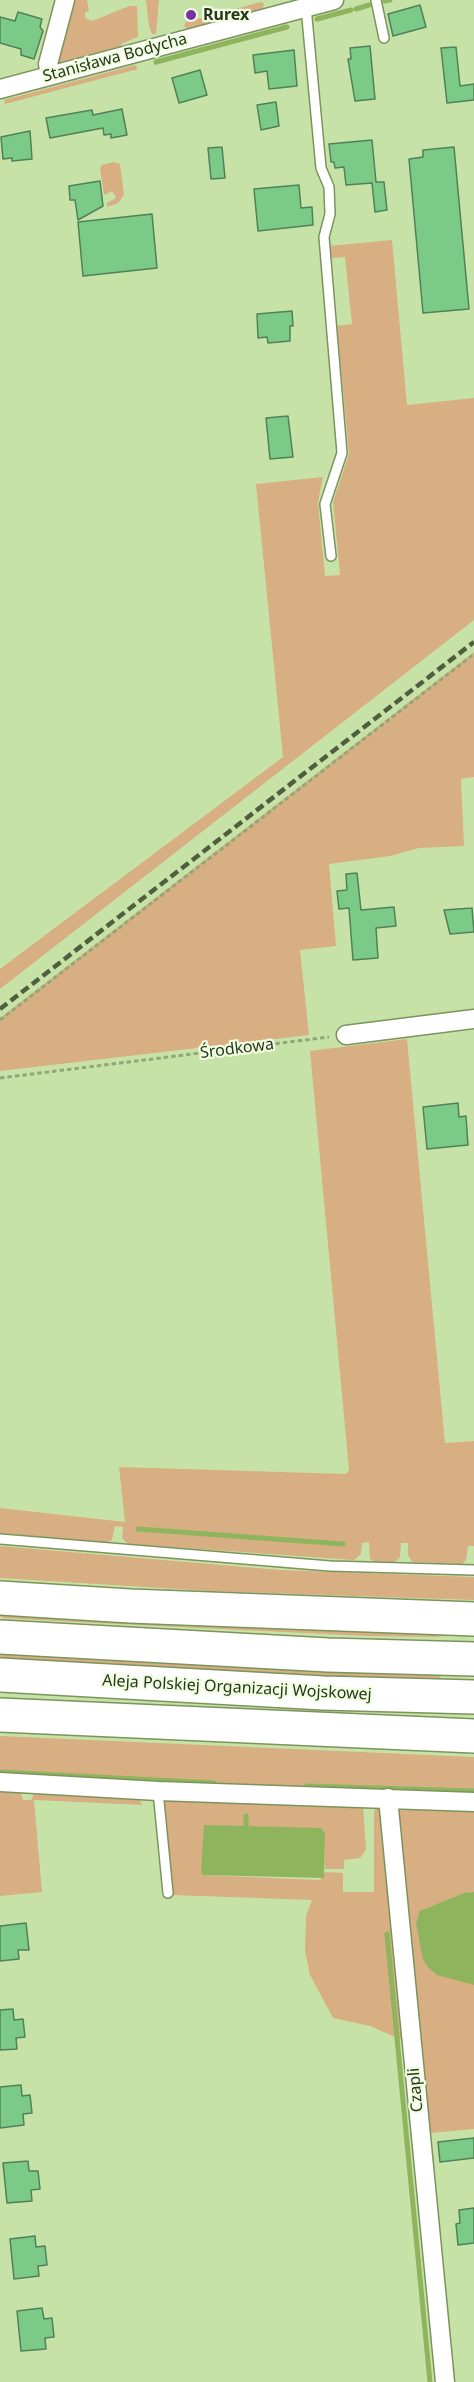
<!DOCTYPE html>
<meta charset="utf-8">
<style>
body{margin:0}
canvas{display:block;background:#c7e2a7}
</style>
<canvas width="474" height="2382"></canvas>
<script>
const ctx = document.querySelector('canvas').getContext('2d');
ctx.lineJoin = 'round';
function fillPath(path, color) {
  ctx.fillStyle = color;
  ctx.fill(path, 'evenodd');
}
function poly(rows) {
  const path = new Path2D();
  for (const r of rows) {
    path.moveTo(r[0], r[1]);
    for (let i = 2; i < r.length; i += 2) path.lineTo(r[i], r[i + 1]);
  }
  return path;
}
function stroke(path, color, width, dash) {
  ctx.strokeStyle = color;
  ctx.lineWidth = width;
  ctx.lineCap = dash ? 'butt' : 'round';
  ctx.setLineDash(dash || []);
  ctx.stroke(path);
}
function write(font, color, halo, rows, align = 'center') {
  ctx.font = font + ' "Noto Sans",sans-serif';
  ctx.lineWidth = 4.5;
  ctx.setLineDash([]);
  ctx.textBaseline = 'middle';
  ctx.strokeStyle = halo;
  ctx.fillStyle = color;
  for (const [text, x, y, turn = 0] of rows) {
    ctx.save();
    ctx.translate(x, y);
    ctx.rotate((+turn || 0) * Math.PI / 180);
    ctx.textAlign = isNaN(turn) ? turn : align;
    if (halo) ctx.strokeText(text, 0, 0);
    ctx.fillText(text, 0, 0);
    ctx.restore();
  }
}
const green = poly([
 [70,0,87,0,89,11,85,12,85,18,92,21,129,6,137,6,138,37,121,44,122,49,60,65,56,63],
 [146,0,159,0,156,34,152,34,149,26],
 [261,2,264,3,262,12,190,31,184,26,186,22],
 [287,25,289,28,154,65,155,60],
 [135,65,138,69,5,104,4,100],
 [114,162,120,164,124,195,118,203,107,207,107,203,116,198,112,191,104,195,100,168,102,165],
 [392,240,407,405,474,398,474,620,0,989,0,969,283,757,256,484,323,477,318,502,325,576,340,575,333,502,349,454,337,326,352,324,345,257,332,258,330,246],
 [474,652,474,777,461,779,464,846,419,848,390,856,329,864,336,946,300,950,309,1035,0,1071,0,1018],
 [407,1039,445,1443,474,1441,474,1546,468,1546,466,1560,462,1564,412,1562,408,1555,408,1543,401,1543,400,1557,395,1562,376,1562,370,1559,369,1542,362,1543,361,1554,354,1560,128,1544,122,1538,123,1527,115,1526,112,1540,106,1543,0,1533,0,1508,125,1522,119,1467,346,1474,349,1470,310,1051],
 [0,1546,280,1570,474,1577,474,1600,209,1591,0,1578],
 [0,1608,448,1631,448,1635,436,1637,367,1636,77,1622,3,1618,0,1616],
 [0,1652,440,1675,441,1679,439,1682,0,1662],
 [0,1736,474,1757,474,1795,0,1776],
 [0,1788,20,1791,23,1800,31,1800,35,1792,139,1799,142,1805,34,1800,42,1892,0,1896],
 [166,1799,363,1806,366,1850,360,1858,344,1860,344,1869,325,1869,324,1830,203,1875,320,1880,325,1872,343,1873,343,1892,374,1892,374,1812,377,1805,381,1811,402,2040,370,2026,333,2018,310,1975,305,1951,306,1916,312,1900,172,1895,163,1806],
 [404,1806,474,1808,474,2129,430,2133,398,1810]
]);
const water = poly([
 [204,1825,321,1828,325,1833,324,1878,203,1875,201,1872],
 [474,1892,474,1985,437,1975,429,1968,423,1960,416,1923,420,1911,464,1893]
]);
const stream = poly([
 [385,1,390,0],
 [356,9,369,5],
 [317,19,351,10],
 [156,62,287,27],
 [138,1529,343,1544],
 [0,1772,214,1783],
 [307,1786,474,1791],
 [246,1825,246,1816],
 [387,1934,430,2382]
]);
const building = poly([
 [420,5,426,27,393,36,388,14,420,5],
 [18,12,42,19,40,27,43,31,34,59,21,55,21,49,0,43,0,17,15,21,18,12],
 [370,46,375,99,355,101,348,59,351,59,350,48,370,46],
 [456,47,460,86,474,84,474,100,447,103,441,48,456,47],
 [294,50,297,86,269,89,267,71,255,73,253,55,294,50],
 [200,70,207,95,179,103,172,78,200,70],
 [276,102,279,126,261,130,257,105,276,102],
 [122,109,127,135,111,138,111,134,104,135,103,128,50,138,46,118,92,110,93,115,122,109],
 [30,131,32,159,12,161,12,158,3,159,1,137,30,131],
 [372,140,376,182,384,182,387,210,375,212,372,183,346,185,344,167,335,168,334,162,331,162,329,144,372,140],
 [222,147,225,178,211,179,208,148,222,147],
 [454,147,469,309,423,313,409,159,423,157,423,150,454,147],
 [100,181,103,206,78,220,75,200,70,200,69,186,100,181],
 [299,185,301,208,312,207,313,225,258,231,254,189,299,185],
 [152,214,157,268,83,276,78,222,152,214],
 [292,311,293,326,290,326,290,341,268,343,267,337,258,338,257,314,292,311],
 [288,416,293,457,270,459,266,418,288,416],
 [357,873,361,910,394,907,396,926,376,928,378,958,353,960,349,908,339,909,337,891,347,890,346,874,357,873],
 [472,908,474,932,450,934,444,910,472,908],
 [458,1103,459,1117,466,1116,468,1145,427,1149,423,1107,458,1103],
 [26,1923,29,1950,18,1950,19,1959,0,1961,0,1926,26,1923],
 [13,2009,14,2020,23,2019,25,2037,16,2038,17,2049,0,2050,0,2010,13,2009],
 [21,2085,22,2096,30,2095,32,2113,23,2114,24,2125,0,2128,0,2087,21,2085],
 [474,2138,474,2158,440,2162,438,2142,474,2138],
 [28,2161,29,2171,38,2171,40,2189,31,2190,32,2201,7,2203,3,2163,28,2161],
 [474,2208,474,2243,458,2245,456,2224,460,2223,459,2210,474,2208],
 [35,2236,36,2247,45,2246,47,2265,38,2266,39,2276,14,2279,10,2239,35,2236],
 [42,2308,44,2319,52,2318,54,2337,45,2338,46,2349,21,2351,17,2311,42,2308]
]);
const path = poly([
 [0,1020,474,654],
 [0,1078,329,1037]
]);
const service = poly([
 [376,0,384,38],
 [306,7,321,168,329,187,330,214,324,237,342,453,325,504,331,556],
 [0,1539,330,1566,474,1570],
 [158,1791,168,1893]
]);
const minor = poly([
 [50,75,48,64,65,0],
 [0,89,334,0],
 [346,1035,474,1019],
 [0,1782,158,1791,474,1802],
 [388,1798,445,2382]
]);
const motorway = poly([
 [0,1598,130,1606,474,1619],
 [0,1637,328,1655,474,1659],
 [0,1675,323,1693,474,1697],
 [0,1715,474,1736]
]);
const rail = poly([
 [0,1009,474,642]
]);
const markers = [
 [191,15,6,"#7632a5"]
];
const poiNames = [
 ["Rurex",203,15]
];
const streetNames = [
 ["Stanisława Bodycha",115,58,-15],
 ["Środkowa",237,1049,-7],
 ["Aleja Polskiej Organizacji Wojskowej",237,1688,3],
 ["Czapli",416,2090,-95]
];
fillPath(green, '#d8af83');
fillPath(water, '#8fb45e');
stroke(stream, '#8fb45e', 5);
fillPath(building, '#7cca88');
stroke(building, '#508158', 1.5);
stroke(service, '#7b945c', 12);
stroke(minor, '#7b945c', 21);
stroke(motorway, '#7b945c', 36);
stroke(path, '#91a778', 3, [4.5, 3]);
stroke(service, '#fff', 9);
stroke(minor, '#fff', 18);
stroke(motorway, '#fff', 33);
stroke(rail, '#4f5e3e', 4.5, [9, 4.5]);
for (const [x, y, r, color] of markers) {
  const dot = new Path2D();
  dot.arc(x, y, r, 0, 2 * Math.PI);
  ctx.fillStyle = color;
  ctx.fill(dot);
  stroke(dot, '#f0fee0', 2);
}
write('bold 16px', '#2a351e', '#f0fee0', poiNames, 'left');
write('16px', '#2a351e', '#f0fee0', streetNames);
</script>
